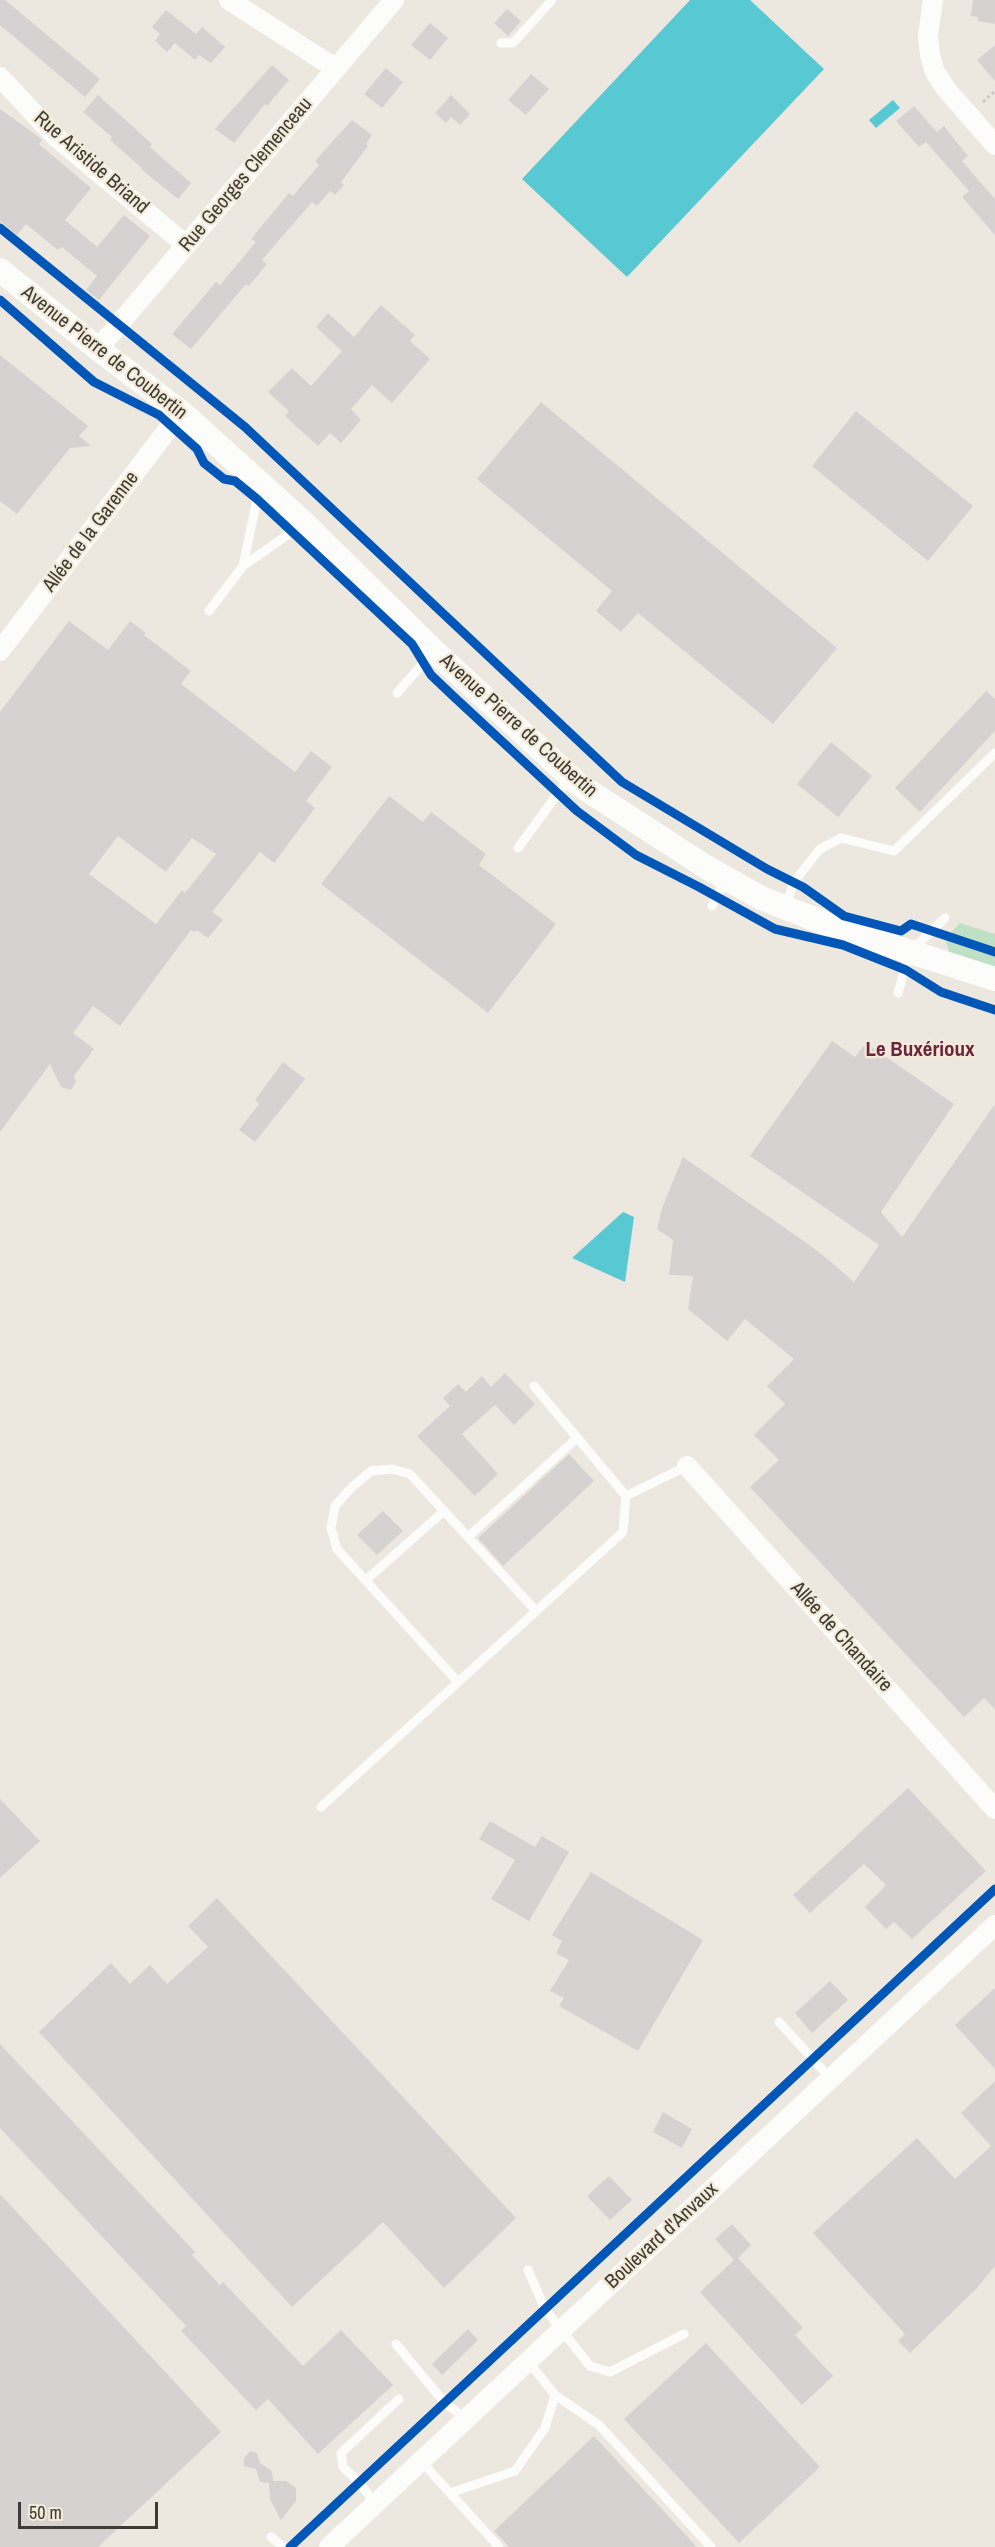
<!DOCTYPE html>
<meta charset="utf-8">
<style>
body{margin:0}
#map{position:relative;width:995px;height:2547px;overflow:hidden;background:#ede8df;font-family:"Archivo Narrow",sans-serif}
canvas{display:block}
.scale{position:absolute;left:18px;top:2502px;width:140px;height:27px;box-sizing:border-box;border:3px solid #3e3b34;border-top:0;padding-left:8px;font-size:18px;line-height:21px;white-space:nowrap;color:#3e3b34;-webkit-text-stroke:4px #f3ead9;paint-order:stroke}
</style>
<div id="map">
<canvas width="995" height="2547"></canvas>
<div class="scale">50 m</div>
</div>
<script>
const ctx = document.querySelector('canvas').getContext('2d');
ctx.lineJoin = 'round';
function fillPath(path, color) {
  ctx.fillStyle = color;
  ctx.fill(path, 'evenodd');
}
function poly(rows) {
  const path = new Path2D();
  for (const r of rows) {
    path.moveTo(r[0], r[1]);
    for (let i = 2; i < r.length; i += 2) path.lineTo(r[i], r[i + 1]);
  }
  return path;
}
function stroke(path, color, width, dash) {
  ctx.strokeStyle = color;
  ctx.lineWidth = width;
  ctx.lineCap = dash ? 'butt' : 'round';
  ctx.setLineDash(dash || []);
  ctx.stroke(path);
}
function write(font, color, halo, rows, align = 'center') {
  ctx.font = font + ' "Archivo Narrow",sans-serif';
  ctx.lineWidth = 4.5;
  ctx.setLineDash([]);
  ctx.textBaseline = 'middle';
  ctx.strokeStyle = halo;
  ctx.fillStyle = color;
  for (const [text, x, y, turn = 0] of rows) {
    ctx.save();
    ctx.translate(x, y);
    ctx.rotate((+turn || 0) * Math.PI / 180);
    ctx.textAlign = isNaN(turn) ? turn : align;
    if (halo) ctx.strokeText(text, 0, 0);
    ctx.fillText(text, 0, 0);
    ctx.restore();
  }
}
const green = poly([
 [960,923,995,934,995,970,950,955,945,939]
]);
const water = poly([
 [690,0,750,0,824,69,627,277,522,179],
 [893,100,900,108,876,128,869,120],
 [623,1212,634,1217,625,1282,572,1258]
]);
const building = poly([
 [0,0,5,0,100,79,85,97,0,25],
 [973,0,995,0,995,24,978,21,978,17,971,16],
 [507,9,521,21,508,36,494,23],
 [166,10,196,34,202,27,225,47,211,63,199,55,195,60,175,43,167,52,155,41,160,34,152,27],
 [430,23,448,38,430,60,411,45],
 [995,45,995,81,977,60],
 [272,65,289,80,267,106,265,104,234,143,215,129],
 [386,68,403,82,382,108,364,94],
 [531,74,549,89,526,115,508,100],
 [98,95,152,144,150,147,191,183,178,199,141,169,142,168,110,140,112,137,83,112],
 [451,95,470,114,460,125,451,117,446,123,435,113],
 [914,106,937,132,944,126,968,156,962,161,995,199,995,235,962,197,969,191,926,142,919,147,896,121],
 [0,109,39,137,42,140,39,144,91,188,65,220,97,247,124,215,150,236,99,300,86,290,97,276,62,247,58,250,26,224,17,235,0,221],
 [352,120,372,135,366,144,368,146,341,182,344,185,335,195,330,191,317,206,312,202,262,260,267,264,249,286,246,284,191,349,172,334,216,282,220,285,256,242,251,239,289,193,293,196,319,165,315,161],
 [381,305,415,335,410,341,430,359,392,403,372,385,351,409,361,420,341,443,330,433,318,446,285,416,289,411,268,392,292,368,311,386,342,351,316,327,328,313,354,337],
 [0,355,88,426,79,436,91,446,70,448,17,514,0,501],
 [541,402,837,648,773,724,638,613,621,632,608,621,596,611,612,591,477,479],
 [856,411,973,506,928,561,812,466],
 [69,621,108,650,130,621,146,633,144,635,191,671,181,684,295,772,311,751,332,767,306,801,315,808,274,863,260,852,212,912,223,920,208,938,197,930,195,932,191,930,120,1026,93,1006,73,1033,94,1049,74,1076,76,1082,71,1090,61,1087,50,1064,0,1132,0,712],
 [118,836,166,872,192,838,216,854,185,893,182,890,156,924,89,874],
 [986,691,995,699,995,731,920,812,895,788],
 [831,742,872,776,838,817,797,784],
 [389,796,423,822,431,812,486,854,479,865,556,924,488,1013,321,884],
 [832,1041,855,1057,866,1043,954,1104,881,1212,902,1237,995,1104,995,1709,984,1698,964,1717,750,1487,779,1460,754,1435,785,1404,767,1386,794,1359,745,1319,727,1341,688,1309,693,1276,669,1275,673,1240,657,1229,662,1208,683,1157,818,1251,854,1282,879,1245,750,1156],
 [283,1062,305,1079,255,1142,239,1130,259,1104,255,1100],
 [505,1373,535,1404,514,1425,495,1405,462,1434,498,1474,475,1496,417,1436,450,1406,443,1398,458,1384,466,1392,482,1376,491,1387],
 [569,1454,594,1481,503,1566,478,1538],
 [383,1511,403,1531,377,1555,357,1535],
 [908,1788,986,1871,912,1939,894,1922,886,1929,865,1907,886,1885,864,1864,810,1913,793,1895],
 [0,1799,40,1841,0,1878],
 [490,1821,535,1847,542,1836,569,1852,529,1921,491,1899,515,1860,479,1839],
 [591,1872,703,1940,638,2051,559,2006,564,1998,550,1991,569,1960,556,1953,562,1941,552,1935],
 [217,1898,516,2218,444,2288,383,2222,292,2307,39,2032,111,1963,130,1984,150,1965,167,1984,208,1947,188,1926],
 [830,1981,848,2000,812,2033,795,2013],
 [995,1988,995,2069,955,2025],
 [0,2044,195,2252,192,2255,220,2285,223,2282,303,2366,341,2330,393,2385,318,2454,268,2399,256,2410,181,2331,186,2326,0,2128],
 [995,2081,995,2266,976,2289,910,2353,898,2341,905,2334,813,2233,917,2138,955,2179,991,2146,961,2113],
 [663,2112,692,2129,682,2148,653,2132],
 [609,2176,632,2200,610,2220,587,2196],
 [0,2194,221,2432,98,2547,0,2547],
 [732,2224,751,2245,738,2258,803,2328,795,2335,833,2376,802,2405,700,2292,734,2260,715,2239],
 [468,2329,478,2340,442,2375,432,2364],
 [706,2343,820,2467,739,2543,624,2419],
 [594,2436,697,2547,509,2547,494,2531],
 [250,2451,257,2453,260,2463,272,2471,273,2481,286,2481,296,2488,296,2501,281,2520,270,2499,269,2483,260,2482,256,2469,244,2466,244,2458]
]);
const path = poly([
 [983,102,995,91]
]);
const service = poly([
 [501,43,513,43,552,0],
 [243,566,257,499],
 [209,611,243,566,303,524],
 [397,693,434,651],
 [518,848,570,777],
 [712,906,726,879],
 [785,907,794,882,820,849,841,838,894,851,995,753],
 [898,993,910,952,945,918],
 [534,1386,626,1496],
 [468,1537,577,1438],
 [366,1580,444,1511],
 [458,1682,337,1549,331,1528,335,1506,351,1488,371,1471,392,1469,410,1474,536,1611],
 [321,1807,623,1532,626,1496,687,1466],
 [779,2022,831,2079],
 [528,2270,545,2309,590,2366,610,2372,684,2334],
 [396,2344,445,2403,466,2419],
 [555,2395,599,2425,711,2547],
 [421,2461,499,2547],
 [450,2493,515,2471,545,2428,555,2395,528,2361],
 [375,2504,360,2483,343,2467,341,2453,399,2399],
 [271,2537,283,2547]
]);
const minor = poly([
 [229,0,324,61,337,67],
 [933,0,928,36,930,55,935,72,946,89,995,145],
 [0,77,56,137,186,245],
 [98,349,394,0],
 [0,651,181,412],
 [687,1466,995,1809],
 [329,2547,995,1925]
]);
const tertiary = poly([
 [0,270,98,349,181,412,304,523,434,651,578,784,706,867,761,898,842,930,995,979]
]);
const cycleway = poly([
 [0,228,245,427,622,782,767,869,803,887,844,916,901,931,911,924,995,952],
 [0,300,94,382,159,415,197,449,204,463,224,479,235,481,257,499,412,644,431,675,452,695,577,811,636,855,699,887,775,929,843,945,906,970,941,992,995,1010],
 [290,2547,995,1889]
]);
const streetNames = [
 ["Rue Aristide Briand",91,163,41],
 ["Rue Georges Clemenceau",246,175,-50],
 ["Avenue Pierre de Coubertin",104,353,38],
 ["Allée de la Garenne",91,532,-53],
 ["Avenue Pierre de Coubertin",518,726,42],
 ["Allée de Chandaire",841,1637,48],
 ["Boulevard d'Anvaux",662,2236,-43]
];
const neighbourhoodNames = [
 ["Le Buxérioux",920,1050]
];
fillPath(green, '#bfe0c5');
fillPath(water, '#58c9d2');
fillPath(building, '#d6d2d1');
stroke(path, '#cac8c4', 3, [3, 3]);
stroke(service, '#fcfcfa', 9);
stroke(minor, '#fcfcfa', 20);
stroke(tertiary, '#fcfcfa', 24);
stroke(cycleway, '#0057b8', 9);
write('20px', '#3e3b34', '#f3ead9', streetNames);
write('bold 21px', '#69253e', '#f3ead9', neighbourhoodNames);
</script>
